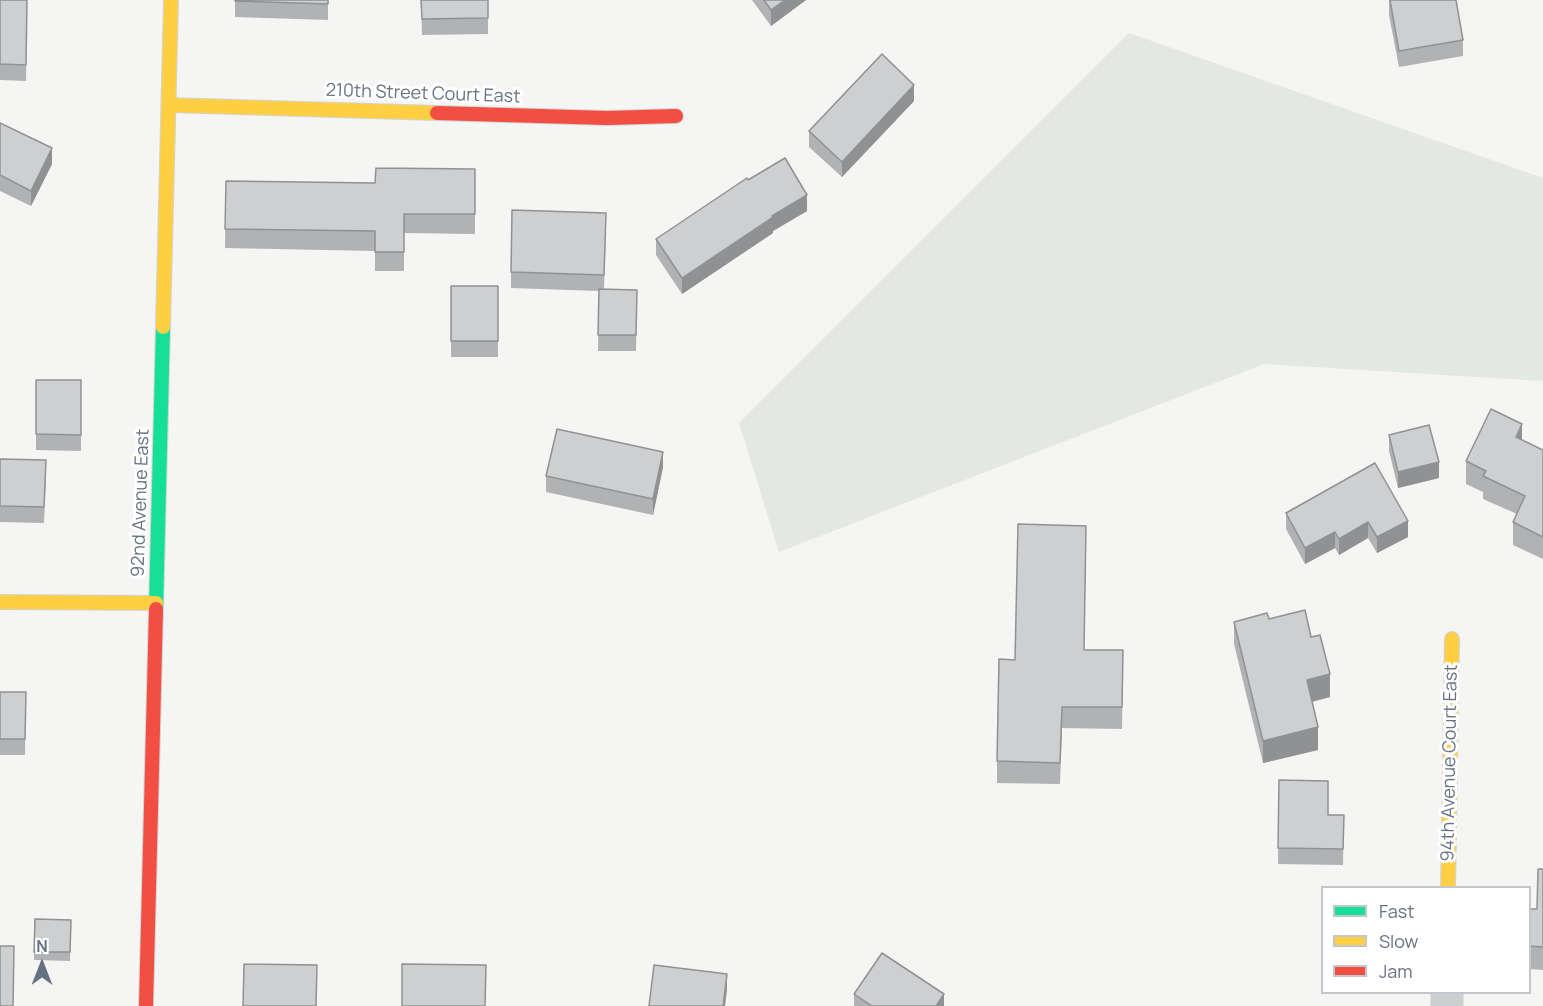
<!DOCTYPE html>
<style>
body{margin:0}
#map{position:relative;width:1543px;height:1006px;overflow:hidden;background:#f5f5f4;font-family:Manrope,sans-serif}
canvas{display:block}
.legend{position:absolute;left:1321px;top:886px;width:210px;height:108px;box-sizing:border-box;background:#fff;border:2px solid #c2c7cd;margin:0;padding:8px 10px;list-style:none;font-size:18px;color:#667282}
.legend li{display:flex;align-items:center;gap:12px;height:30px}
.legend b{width:30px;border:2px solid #c2c7cd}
.north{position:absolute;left:12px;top:934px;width:60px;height:60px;-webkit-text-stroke:4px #fff;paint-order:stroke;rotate:0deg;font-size:16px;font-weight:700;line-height:24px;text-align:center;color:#667282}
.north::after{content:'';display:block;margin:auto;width:21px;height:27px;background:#667282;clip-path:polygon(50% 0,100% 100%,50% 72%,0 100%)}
</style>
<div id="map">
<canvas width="1543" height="1006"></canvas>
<ul class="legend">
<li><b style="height:8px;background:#16e098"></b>Fast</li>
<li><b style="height:8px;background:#ffcf43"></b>Slow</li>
<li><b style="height:8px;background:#f24e42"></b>Jam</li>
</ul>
<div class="north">N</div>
</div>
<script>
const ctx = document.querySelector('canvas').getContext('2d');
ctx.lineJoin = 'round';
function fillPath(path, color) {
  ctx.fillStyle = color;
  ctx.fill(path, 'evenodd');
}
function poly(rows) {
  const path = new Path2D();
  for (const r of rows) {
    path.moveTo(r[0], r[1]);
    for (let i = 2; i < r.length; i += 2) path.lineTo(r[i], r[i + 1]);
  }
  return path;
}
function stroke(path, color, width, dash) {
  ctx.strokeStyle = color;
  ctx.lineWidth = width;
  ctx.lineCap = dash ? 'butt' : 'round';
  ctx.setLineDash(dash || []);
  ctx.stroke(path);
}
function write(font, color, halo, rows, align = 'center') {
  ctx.font = font + ' Manrope,sans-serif';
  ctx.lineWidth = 6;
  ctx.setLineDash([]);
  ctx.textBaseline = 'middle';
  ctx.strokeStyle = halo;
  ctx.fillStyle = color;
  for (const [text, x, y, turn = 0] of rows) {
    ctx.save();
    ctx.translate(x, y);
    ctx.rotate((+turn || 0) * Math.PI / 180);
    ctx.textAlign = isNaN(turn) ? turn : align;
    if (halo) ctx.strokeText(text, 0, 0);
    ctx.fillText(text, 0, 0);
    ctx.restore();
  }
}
const green = poly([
 [1129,33,1543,178,1543,381,1264,364,779,552,739,423]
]);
const street = poly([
 [1447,1006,1447,992]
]);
const fast = poly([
 [156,609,163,327]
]);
const slow = poly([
 [169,105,437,113],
 [163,327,171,0],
 [0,602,156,603],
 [1448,888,1452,639]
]);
const jam = poly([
 [437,113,607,118,676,116],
 [146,1006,156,609]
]);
const wall = poly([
 [0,0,27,0,26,81,0,80],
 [235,0,328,0,328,20,235,17],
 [421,0,488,0,488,34,422,35],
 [752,0,806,0,771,26],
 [1389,0,1463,40,1463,56,1399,67,1389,15],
 [914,101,842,177,809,147,809,131],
 [0,123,52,164,31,206,0,191],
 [475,169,475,234,404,233,404,271,375,271,375,251,225,248,226,181,375,183],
 [748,180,807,211,773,231,773,233,682,294,656,255,656,239],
 [606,228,604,289,637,290,636,351,598,351,599,291,511,288,511,272],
 [451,286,498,286,498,357,451,357],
 [36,380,81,380,81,451,36,450],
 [1389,435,1439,478,1398,488,1389,451],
 [1522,440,1543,450,1543,559,1513,545,1513,522,1517,514,1483,499,1483,492,1466,484,1466,461],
 [0,459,46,476,44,523,0,522],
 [1375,463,1408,537,1377,553,1368,538,1339,555,1335,548,1305,564,1286,529,1286,513],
 [663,467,653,515,546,492,546,476],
 [1086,548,1084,650,1123,650,1122,729,1062,728,1060,784,997,783,997,761,1015,660],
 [1269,619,1311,637,1330,697,1312,702,1318,750,1263,763,1234,644,1234,622],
 [0,692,26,692,25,755,0,755],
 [1279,780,1328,815,1344,815,1343,865,1278,864],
 [1543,869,1543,970,1530,969,1530,909,1537,909],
 [35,919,71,920,70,961,34,960],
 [854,994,944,1006,854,1006]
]);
const shadedWall = poly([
 [785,0,806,0,771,26,771,10],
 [914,85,914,101,842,177,842,162],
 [52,148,52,164,31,206,31,191],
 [807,195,807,211,773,231,773,233,682,294,682,278,772,216],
 [1522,424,1522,447,1516,437],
 [663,452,663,467,653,515,653,499],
 [1439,462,1439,478,1398,488,1398,472],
 [1408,521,1408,537,1377,553,1377,537],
 [1368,522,1368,538,1339,555,1339,539],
 [1335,532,1335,548,1305,564,1305,548],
 [1330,674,1330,697,1307,703,1307,680],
 [1318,727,1318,750,1263,763,1263,741],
 [727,974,727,990,725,1006,723,1006],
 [944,994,944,1006,936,1006]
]);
const building = poly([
 [0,0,27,0,26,65,0,64,0,0],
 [235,0,328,0,328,4,235,1,235,0],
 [421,0,488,0,488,18,422,19,421,0],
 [764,0,785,0,771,10,764,0],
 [1390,0,1456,0,1463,40,1399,51,1390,0],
 [882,54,914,85,842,162,809,131,882,54],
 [0,123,52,148,31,191,0,175,0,123],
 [785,158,807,195,772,216,773,217,682,278,656,239,747,178,748,180,785,158],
 [376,168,475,169,475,214,404,214,404,252,375,252,375,231,225,229,226,181,375,183,376,168],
 [512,210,606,213,604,275,511,272,512,210],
 [451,286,498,286,498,341,451,341,451,286],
 [599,289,637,290,636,335,598,335,599,289],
 [36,380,81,380,81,435,36,434,36,380],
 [1491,409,1522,424,1516,437,1543,450,1543,537,1513,522,1525,496,1483,476,1486,471,1466,461,1491,409],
 [1429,425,1439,462,1398,472,1389,435,1429,425],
 [557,429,663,452,653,499,546,476,557,429],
 [0,459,46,460,44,507,0,506,0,459],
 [1375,463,1408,521,1377,537,1368,522,1339,539,1335,532,1305,548,1286,513,1375,463],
 [1018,524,1086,526,1084,650,1123,650,1122,707,1062,707,1060,763,997,761,999,659,1015,660,1018,524],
 [1305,610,1311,637,1320,635,1330,674,1307,680,1318,727,1263,741,1234,622,1267,613,1269,619,1305,610],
 [0,692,26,692,25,739,0,739,0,692],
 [1279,780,1328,781,1328,815,1344,815,1343,849,1278,848,1279,780],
 [1538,869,1543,869,1543,947,1530,946,1530,909,1537,909,1538,869],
 [35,919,71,920,70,952,34,952,35,919],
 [0,946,14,946,13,1006,0,1006,0,946],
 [882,953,944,994,936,1006,872,1006,854,994,882,953],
 [244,964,317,965,316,1006,243,1006,244,964],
 [402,964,486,965,485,1006,402,1006,402,964],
 [654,965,727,974,723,1006,649,1006,654,965]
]);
const streetNames = [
 ["210th Street Court East",423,94,2],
 ["92nd Avenue East",141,503,-88],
 ["94th Avenue Court East",1450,763,-89]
];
fillPath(green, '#e4e8e2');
stroke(fast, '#d2d3d3', 16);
stroke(slow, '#d2d3d3', 16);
stroke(jam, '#d2d3d3', 16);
stroke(street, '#cdcecf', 33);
stroke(fast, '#16e098', 14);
stroke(slow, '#ffcf43', 14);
stroke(jam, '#f24e42', 14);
fillPath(wall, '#b1b2b3');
fillPath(shadedWall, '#909192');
fillPath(building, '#cecfd0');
stroke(building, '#909192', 1.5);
write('18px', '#667282', '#fff', streetNames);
</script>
